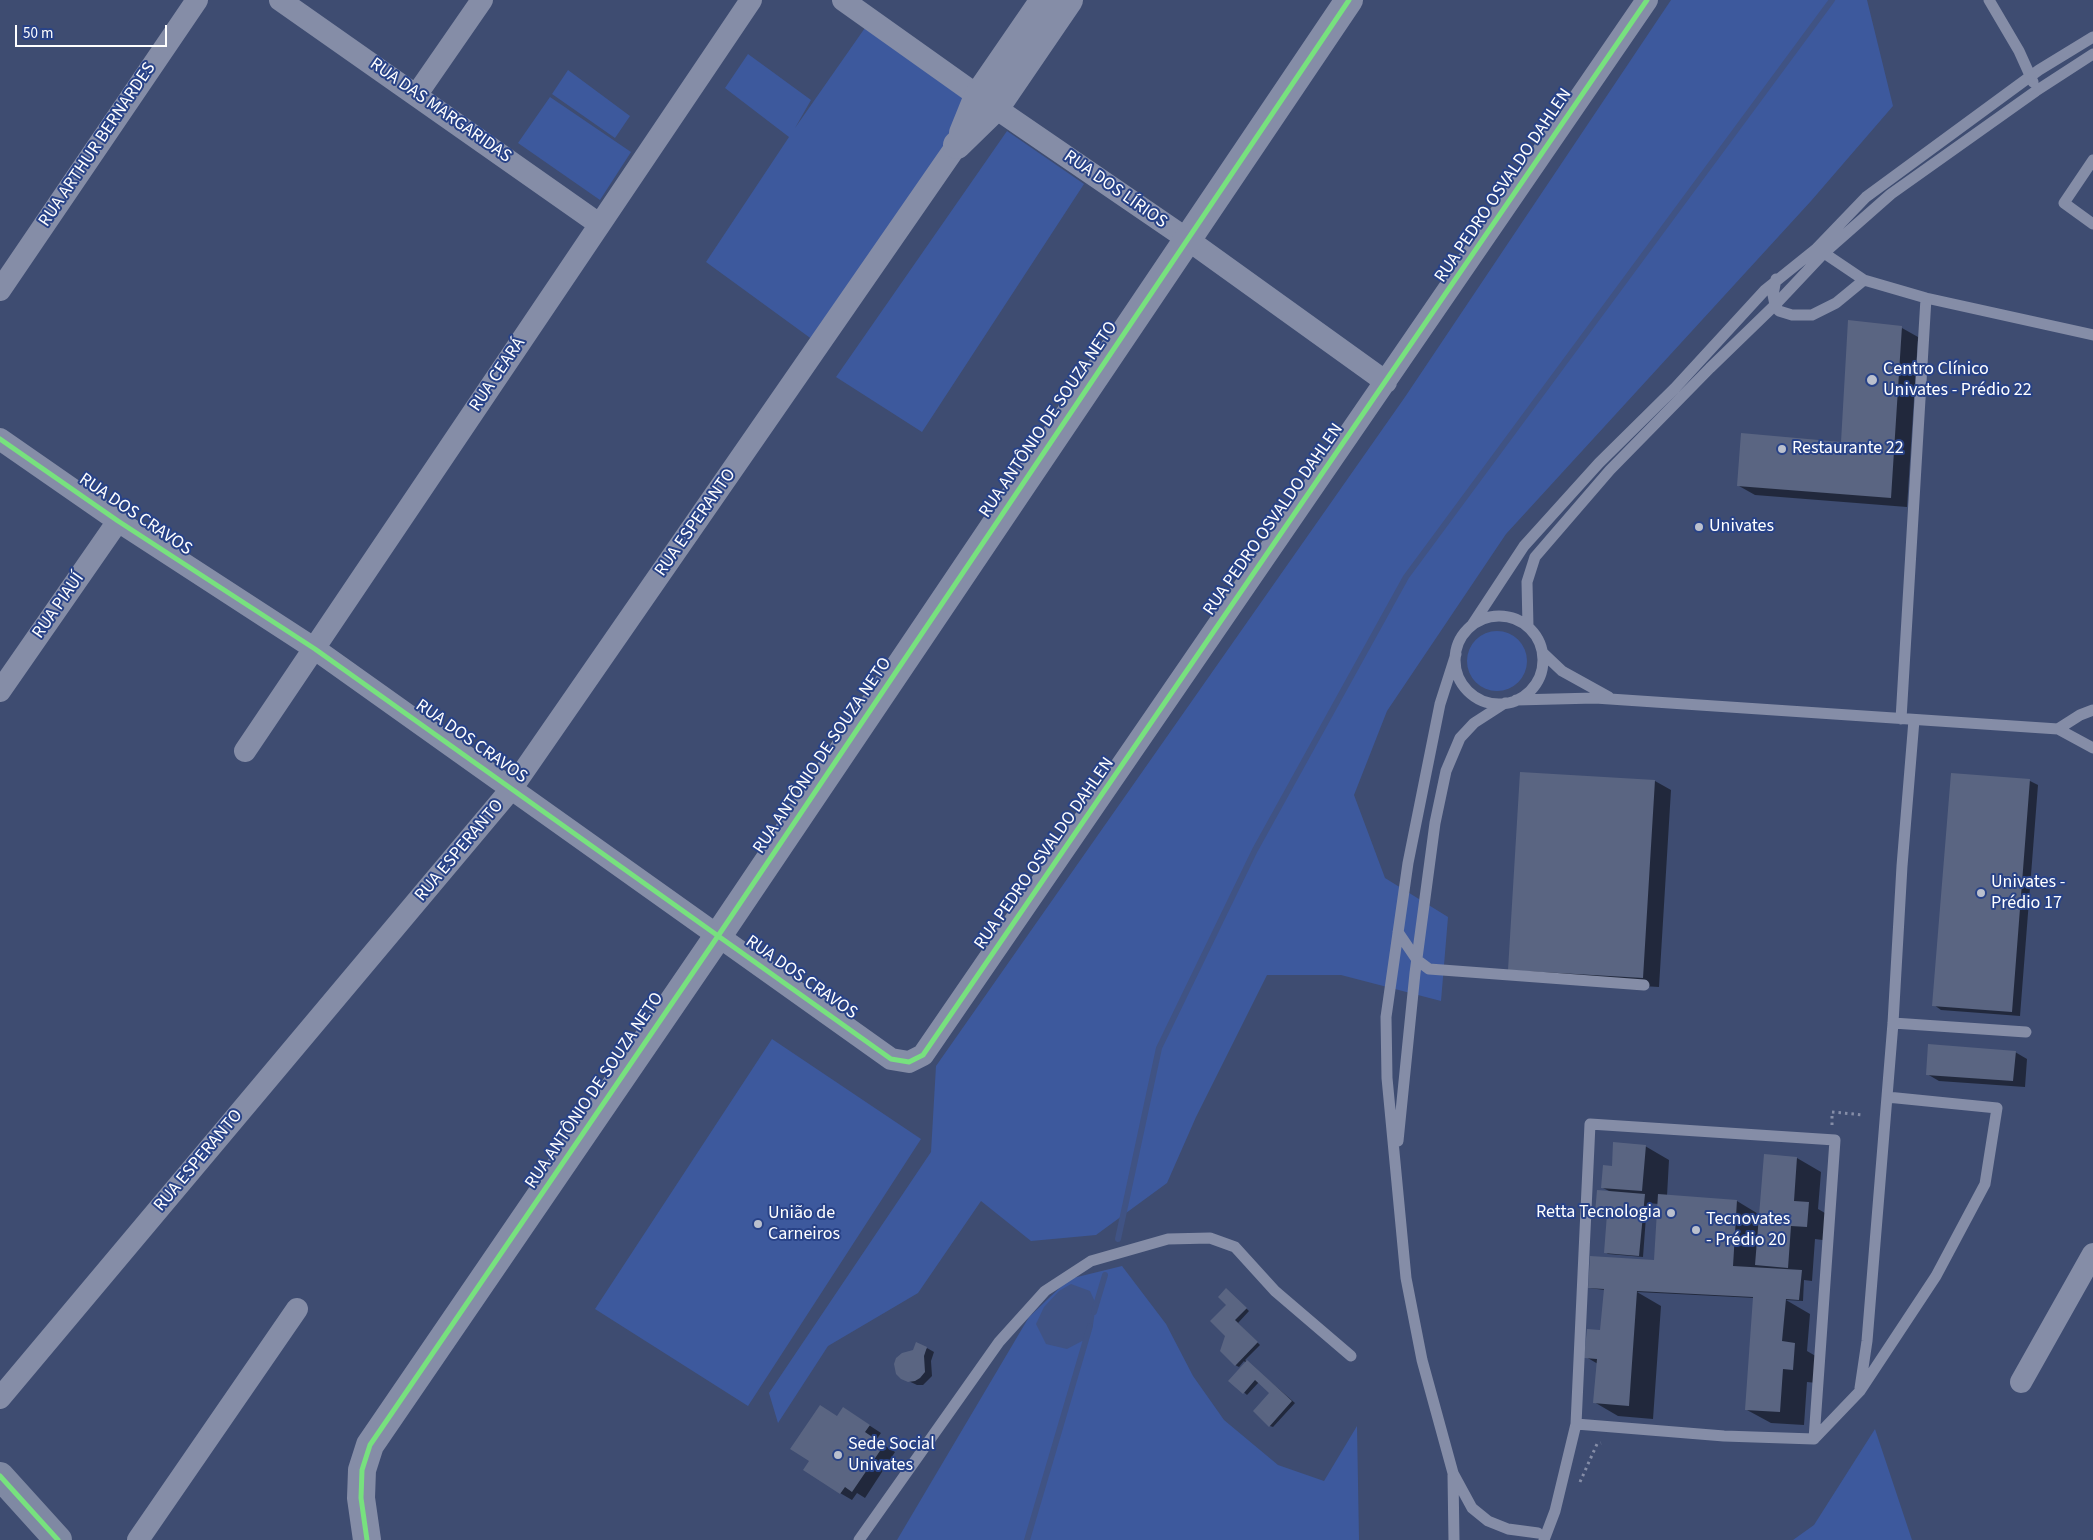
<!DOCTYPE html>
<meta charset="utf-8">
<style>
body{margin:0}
#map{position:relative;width:2093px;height:1540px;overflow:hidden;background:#3e4c71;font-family:"Source Sans 3",sans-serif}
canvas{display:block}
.scale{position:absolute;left:15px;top:25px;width:152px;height:22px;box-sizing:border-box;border:2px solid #fff;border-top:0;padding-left:6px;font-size:15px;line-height:18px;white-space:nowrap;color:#fff;-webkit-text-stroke:4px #284287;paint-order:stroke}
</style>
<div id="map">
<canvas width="2093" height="1540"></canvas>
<div class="scale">50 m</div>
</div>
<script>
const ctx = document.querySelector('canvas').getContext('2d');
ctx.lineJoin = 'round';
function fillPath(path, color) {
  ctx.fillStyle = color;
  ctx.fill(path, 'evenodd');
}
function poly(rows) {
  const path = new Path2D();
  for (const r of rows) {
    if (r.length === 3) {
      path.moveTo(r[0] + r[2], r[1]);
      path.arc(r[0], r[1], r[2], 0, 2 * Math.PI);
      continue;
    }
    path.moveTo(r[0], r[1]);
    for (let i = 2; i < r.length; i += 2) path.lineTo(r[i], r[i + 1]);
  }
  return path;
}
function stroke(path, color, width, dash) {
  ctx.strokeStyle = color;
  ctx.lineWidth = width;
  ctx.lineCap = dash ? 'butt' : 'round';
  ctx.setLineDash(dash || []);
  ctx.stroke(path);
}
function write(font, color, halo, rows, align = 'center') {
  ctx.font = font + ' "Source Sans 3",sans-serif';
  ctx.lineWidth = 4;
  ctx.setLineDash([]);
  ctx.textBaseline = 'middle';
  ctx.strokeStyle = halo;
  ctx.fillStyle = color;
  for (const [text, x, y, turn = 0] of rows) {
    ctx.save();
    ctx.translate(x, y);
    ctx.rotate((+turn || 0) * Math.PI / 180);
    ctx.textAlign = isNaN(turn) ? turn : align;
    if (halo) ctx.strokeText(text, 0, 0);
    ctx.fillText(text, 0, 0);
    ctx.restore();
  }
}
const green = poly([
 [1671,0,1867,0,1893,106,1811,201,1506,534,1387,711,1354,795,1385,878,1448,917,1441,1001,1341,975,1267,975,1196,1117,1167,1183,1096,1235,1031,1241,981,1201,918,1293,828,1346,778,1423,769,1393,931,1152,936,1066,1405,397],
 [867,25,975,102,813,340,706,262,789,137,725,88,748,54,811,100,795,128],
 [568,70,630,116,615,138,552,94],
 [550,97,631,152,600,200,518,143],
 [1007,131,1084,184,922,432,836,377],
 [1497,661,30],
 [772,1039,921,1139,748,1406,595,1309],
 [1122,1266,1166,1324,1193,1376,1224,1420,1278,1465,1324,1481,1357,1426,1359,1540,897,1540,1029,1317,1069,1279],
 [1875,1429,1912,1540,1793,1540,1814,1525]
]);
const water = poly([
 [1071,1284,1090,1291,1096,1304,1093,1325,1084,1340,1067,1349,1046,1344,1036,1324,1044,1307,1059,1291]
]);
const shadow = poly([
 [1902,328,1918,337,1907,507,1755,495,1739,486,1842,444],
 [1521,773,1655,781,1671,790,1659,987,1525,979],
 [1952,774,2030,781,2038,785,2020,1016,1941,1010,1934,1005],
 [2015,1052,2027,1059,2025,1087,1939,1081,1927,1074],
 [1645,1146,1669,1160,1667,1196,1737,1201,1760,1215,1797,1158,1821,1172,1818,1209,1832,1217,1830,1241,1815,1239,1812,1281,1804,1280,1803,1301,1786,1300,1810,1314,1807,1351,1819,1358,1817,1383,1807,1382,1804,1425,1771,1423,1747,1410,1755,1298,1637,1292,1661,1306,1653,1419,1618,1416,1594,1402,1598,1364,1586,1357,1601,1332,1605,1290,1589,1288,1660,1262,1659,1204,1647,1203,1643,1257,1608,1254,1605,1252,1608,1215,1597,1212,1611,1192,1603,1188,1613,1167],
 [1227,1290,1249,1311,1238,1323,1260,1345,1245,1360,1295,1403,1273,1427,1270,1426,1271,1393,1259,1382,1247,1395,1230,1380,1246,1363,1244,1361,1239,1367,1235,1365,1226,1335],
 [927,1348,934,1352,931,1361,932,1376,923,1385,917,1385,902,1378],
 [855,1416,881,1433,876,1440,895,1452,865,1498,857,1493,852,1500,840,1493,838,1417]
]);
const stream = poly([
 [1118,1239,1159,1048,1255,850,1406,577,1832,0],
 [1094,1312,1105,1275],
 [1027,1540,1090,1326]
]);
const building = poly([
 [1848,320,1902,326,1891,498,1737,486,1741,433,1841,442],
 [1520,772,1655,780,1643,978,1508,970],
 [1951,773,2030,779,2012,1012,1932,1006],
 [1928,1044,2016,1051,2013,1081,1926,1075],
 [1613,1142,1646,1145,1642,1191,1601,1188,1603,1165,1612,1166],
 [1764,1154,1797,1157,1794,1201,1809,1202,1807,1227,1791,1226,1788,1268,1755,1265],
 [1597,1190,1645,1194,1639,1256,1604,1253,1607,1214,1595,1213],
 [1658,1194,1737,1200,1733,1266,1802,1270,1799,1300,1786,1299,1782,1341,1795,1343,1793,1370,1783,1369,1780,1412,1745,1410,1753,1297,1637,1291,1629,1406,1593,1403,1597,1359,1584,1358,1587,1329,1600,1330,1604,1289,1588,1288,1590,1256,1654,1260],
 [1226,1288,1247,1308,1235,1320,1258,1342,1235,1366,1220,1351,1225,1336,1210,1321,1226,1305,1218,1297],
 [916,1342,927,1347,924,1356,925,1372,920,1378,915,1381,908,1382,901,1379,896,1374,894,1364,896,1358,902,1353,913,1350],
 [1247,1360,1292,1401,1269,1427,1253,1411,1269,1393,1255,1380,1243,1394,1228,1381],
 [820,1405,837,1416,843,1407,870,1425,865,1432,884,1445,852,1492,845,1487,840,1494,803,1470,809,1461,790,1449]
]);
const path = poly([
 [1832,1125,1832,1112,1864,1115],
 [1580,1482,1597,1444,1601,1443]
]);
const service = poly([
 [1989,0,2019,51,2033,82],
 [2093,160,2064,203,2093,224],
 [1818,249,1864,280,1926,298,2093,335],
 [1776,279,1773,295,1775,305,1779,311,1792,315,1812,315,1836,303,1864,280],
 [1499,660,44],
 [1472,625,1524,546,1599,463,1675,388,1765,290,1816,249,1866,197,2039,70,2093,37],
 [1528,627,1527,582,1535,557,1610,470,1710,368,1775,305,1824,253,1891,194,2036,91,2093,54],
 [1543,653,1562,671,1609,697],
 [1456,654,1440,704,1408,863,1386,1017,1387,1078,1406,1278,1422,1360,1453,1473,1472,1508,1488,1521,1508,1529,1538,1533],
 [1516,700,1595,698,2058,729,2093,748],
 [1901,719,1926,298],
 [2058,729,2080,715,2093,710],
 [1398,932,1417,960,1429,969,1644,985],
 [1893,1023,2026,1032],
 [1398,1141,1415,973,1435,823,1446,771,1460,738,1474,723,1505,703],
 [1860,1388,1867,1341,1893,1023,1902,866,1914,720],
 [1576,1424,1724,1436,1814,1439,1860,1391,1936,1276,1985,1184,1997,1108,1887,1097],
 [1453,1475,1454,1540],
 [859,1540,999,1342,1045,1291,1091,1261,1168,1239,1210,1238,1235,1247,1275,1291,1351,1356],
 [1544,1540,1555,1511,1576,1424,1590,1124,1835,1140,1814,1439]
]);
const minor = poly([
 [280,0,599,224],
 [843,0,978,96,1187,239,1386,382],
 [417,94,482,0],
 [0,290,197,0],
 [0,439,118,521,315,649,891,1059,909,1062,923,1055,1647,0],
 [0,691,118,521],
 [245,751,751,0],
 [2021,1382,2093,1254],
 [0,1398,512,788,957,145],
 [138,1540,297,1309]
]);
const tertiary = poly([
 [963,133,978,96,1044,0],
 [957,145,996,107,1069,0],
 [367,1540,361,1498,362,1470,370,1445,718,936,1349,0]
]);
const secondary = poly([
 [0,1476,58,1540]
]);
const cycleway = poly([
 [0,439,118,521,315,649,891,1059,909,1062,923,1055,1647,0],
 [0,1476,58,1540],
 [367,1540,361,1498,362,1470,370,1445,718,936,1349,0]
]);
const markers = [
 [1872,380,6,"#bbc0cd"],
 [1782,449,5,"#bbc0cd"],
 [1699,527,5,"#bbc0cd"],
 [1981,893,5,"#bbc0cd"],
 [1671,1213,5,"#bbc0cd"],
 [758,1224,5,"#bbc0cd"],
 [1696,1230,5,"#bbc0cd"],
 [838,1455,5,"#bbc0cd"]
];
const streetNames = [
 ["RUA DAS MARGARIDAS",440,111,35],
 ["RUA ARTHUR BERNARDES",98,145,-56],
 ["RUA PEDRO OSVALDO DAHLEN",1504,186,-56],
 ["RUA DOS LÍRIOS",1115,190,35],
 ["RUA CEARÁ",498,375,-56],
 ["RUA ANTÔNIO DE SOUZA NETO",1049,420,-56],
 ["RUA DOS CRAVOS",135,515,34],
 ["RUA PEDRO OSVALDO DAHLEN",1274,520,-55],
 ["RUA ESPERANTO",696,523,-55],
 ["RUA PIAUÍ",59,606,-55],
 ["RUA DOS CRAVOS",471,742,35],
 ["RUA ANTÔNIO DE SOUZA NETO",823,756,-56],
 ["RUA ESPERANTO",460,851,-50],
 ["RUA PEDRO OSVALDO DAHLEN",1045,854,-55],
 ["RUA DOS CRAVOS",801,978,35],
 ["RUA ANTÔNIO DE SOUZA NETO",595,1091,-56],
 ["RUA ESPERANTO",199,1161,-50]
];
const poiNames = [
 ["Centro Clínico",1883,370],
 ["Univates - Prédio 22",1883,391],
 ["Restaurante 22",1792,449],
 ["Univates",1709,527],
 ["Univates -",1991,883],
 ["Prédio 17",1991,904],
 ["Retta Tecnologia",1661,1213,"right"],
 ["União de",768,1214],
 ["Carneiros",768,1235],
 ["Tecnovates",1706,1220],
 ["- Prédio 20",1706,1241],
 ["Sede Social",848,1445],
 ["Univates",848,1466]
];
fillPath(green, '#3d599d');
fillPath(water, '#405384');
fillPath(shadow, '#0007');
stroke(stream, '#405384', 6);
fillPath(building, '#5a6582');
stroke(path, '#858da7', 3, [2.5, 4]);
stroke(service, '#858da7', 11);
stroke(minor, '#858da7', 22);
stroke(tertiary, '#858da7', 28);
stroke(secondary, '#7f89a3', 28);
stroke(cycleway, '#77e17e', 5);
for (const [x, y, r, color] of markers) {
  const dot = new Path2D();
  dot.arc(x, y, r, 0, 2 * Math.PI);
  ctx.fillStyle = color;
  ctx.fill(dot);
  stroke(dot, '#284287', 2);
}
write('18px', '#fff', '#284287', streetNames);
write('18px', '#fff', '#284287', poiNames, 'left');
</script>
